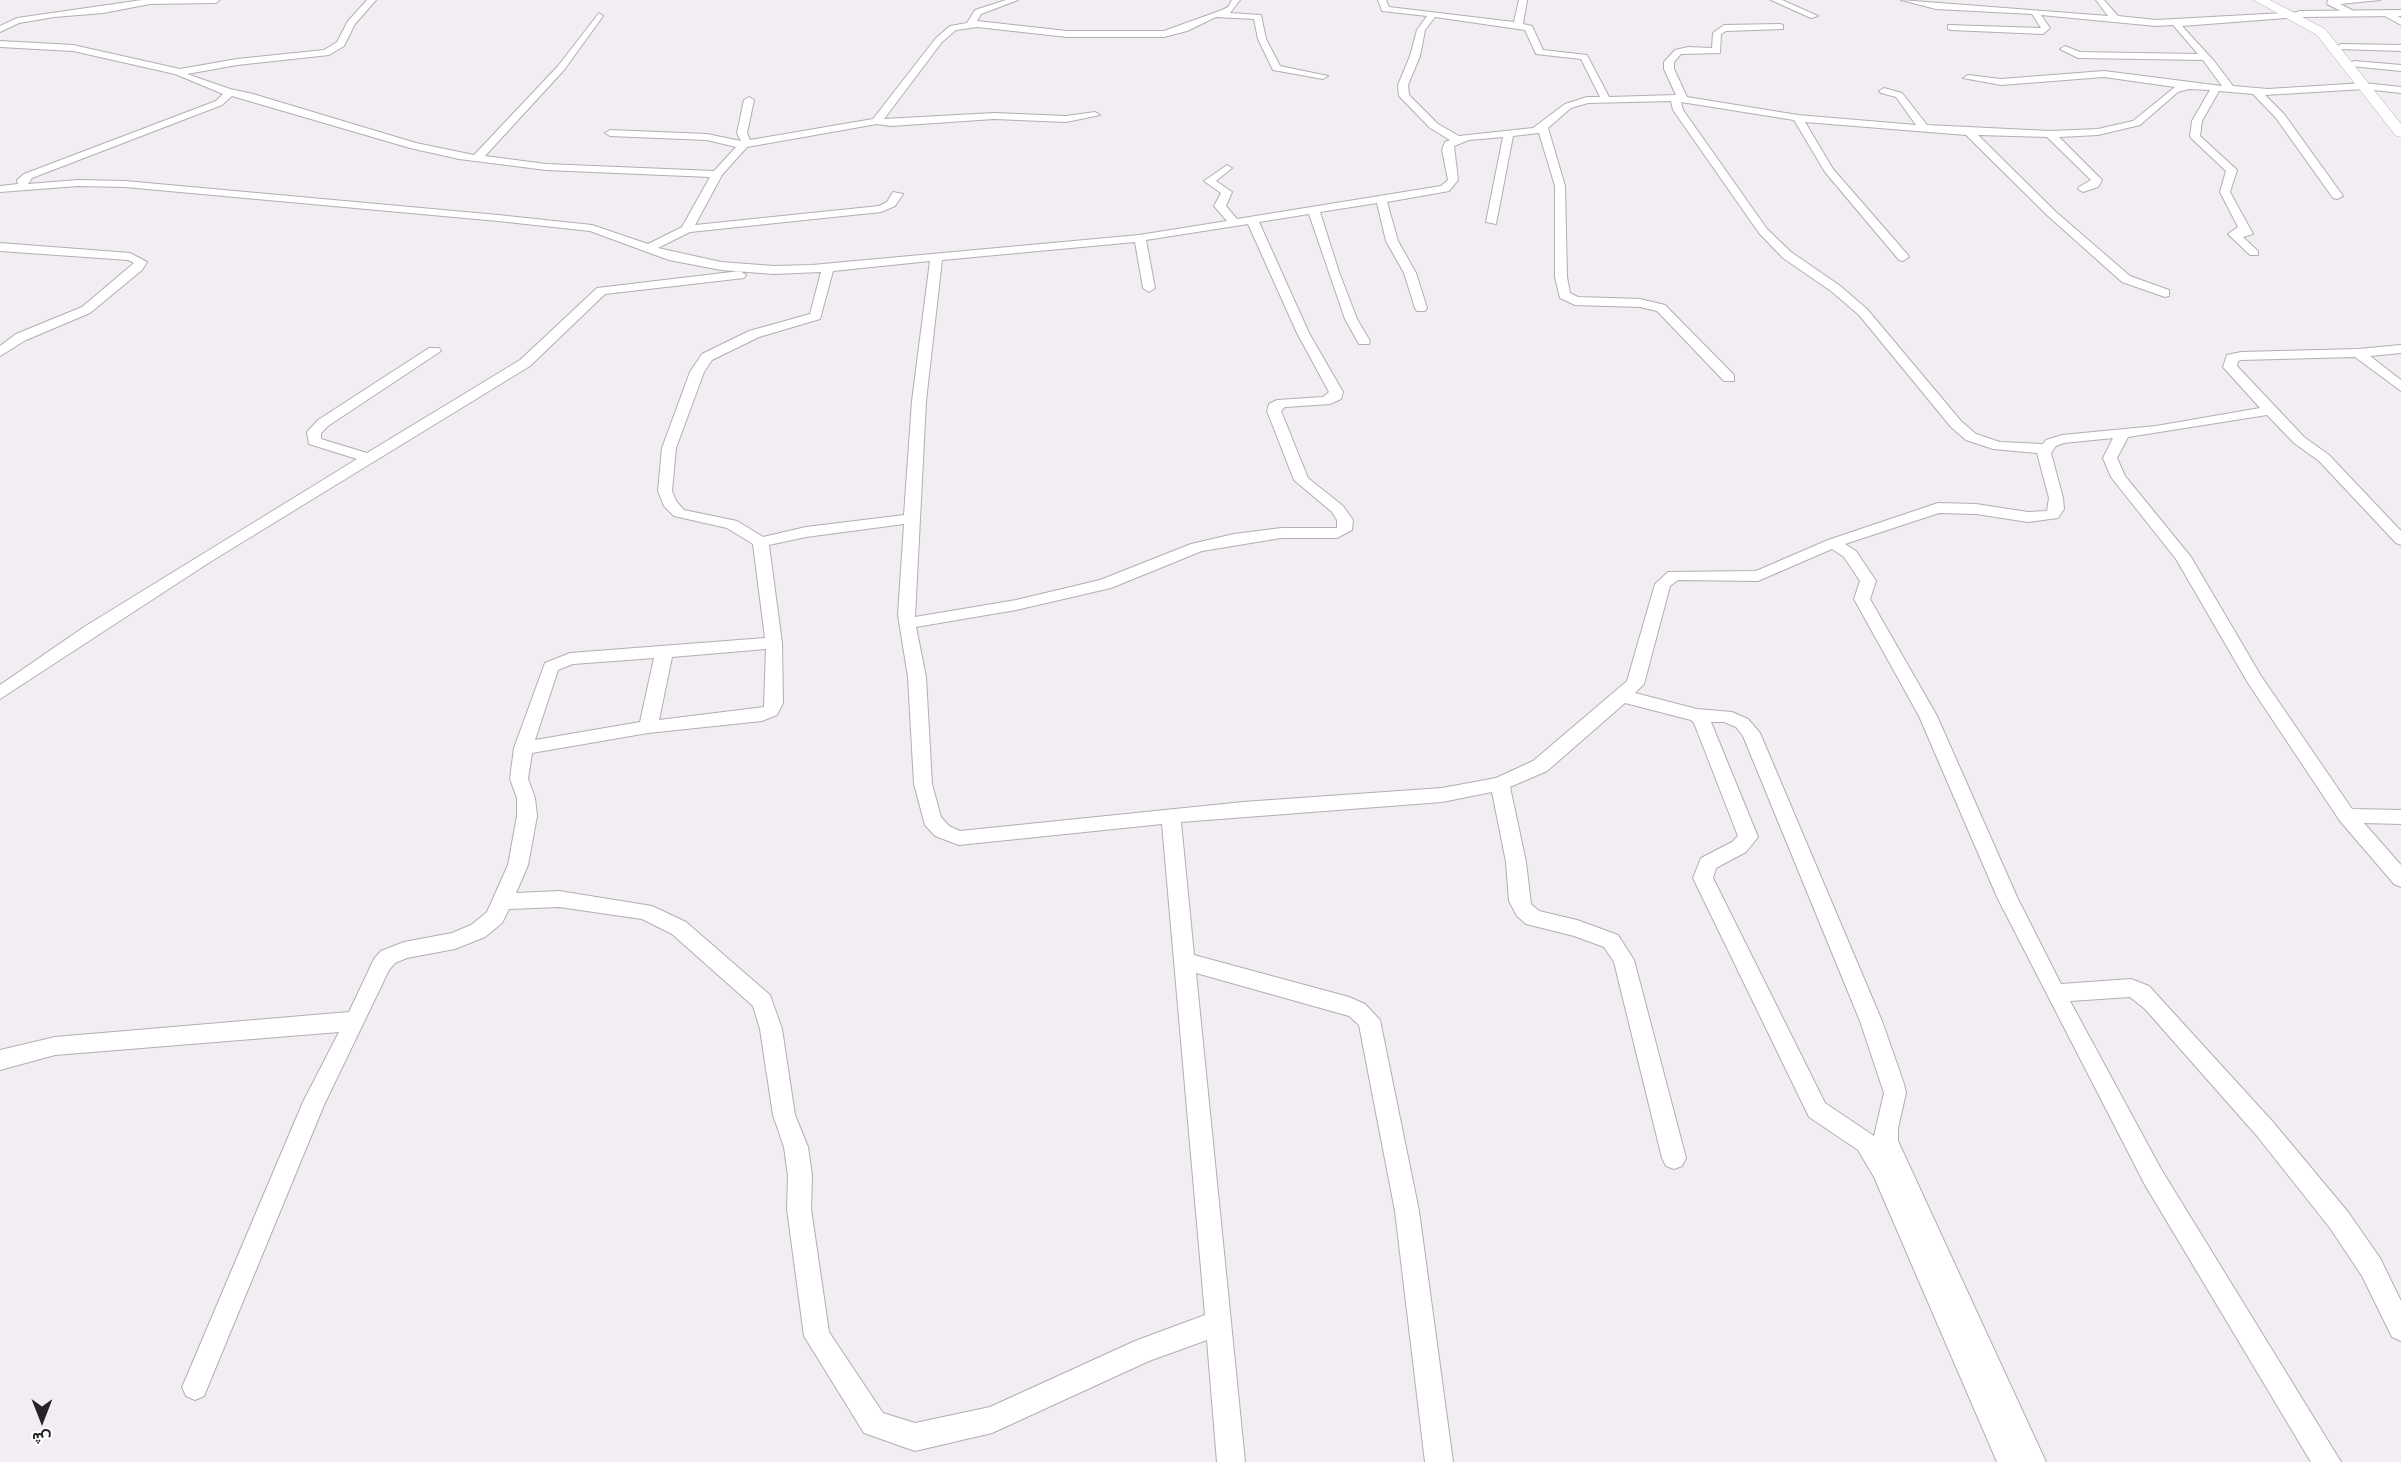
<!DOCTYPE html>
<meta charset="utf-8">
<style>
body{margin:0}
#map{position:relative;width:2401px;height:1462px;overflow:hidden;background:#f2edf2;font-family:"Space Grotesk",Vazirmatn,sans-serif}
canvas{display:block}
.north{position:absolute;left:12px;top:1390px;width:60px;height:60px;-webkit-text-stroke:4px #fff;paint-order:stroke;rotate:180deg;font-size:16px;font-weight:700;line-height:24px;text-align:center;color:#252325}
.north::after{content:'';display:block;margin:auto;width:21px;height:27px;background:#252325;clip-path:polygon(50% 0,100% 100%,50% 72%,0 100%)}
</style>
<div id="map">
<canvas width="2401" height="1462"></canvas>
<div class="north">ش</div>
</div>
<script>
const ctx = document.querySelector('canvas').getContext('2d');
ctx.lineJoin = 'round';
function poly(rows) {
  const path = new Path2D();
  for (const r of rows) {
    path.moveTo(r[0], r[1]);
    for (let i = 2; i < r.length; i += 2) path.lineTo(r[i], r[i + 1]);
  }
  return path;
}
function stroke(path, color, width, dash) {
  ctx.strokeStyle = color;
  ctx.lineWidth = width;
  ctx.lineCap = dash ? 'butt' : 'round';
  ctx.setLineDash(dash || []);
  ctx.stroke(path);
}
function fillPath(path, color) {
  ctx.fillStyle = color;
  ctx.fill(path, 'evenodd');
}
const minor = poly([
 [142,0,220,0,216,3,150,4,103,13,54,17,19,23,0,32,0,26,17,18,142,0],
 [367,0,376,0,355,24,344,46,329,55,237,65,187,74,230,89,253,94,416,143,474,155,558,66,599,13,603,16,564,70,485,156,546,164,714,171,736,147,707,140,610,136,605,133,610,130,707,134,741,141,737,133,744,100,749,97,754,100,747,133,750,140,873,119,936,38,950,26,967,23,975,10,1006,0,1018,0,981,14,977,21,1067,31,1164,31,1222,10,1228,7,1232,0,1240,0,1230,13,1261,15,1266,39,1280,66,1328,76,1323,79,1273,70,1258,39,1254,19,1216,17,1187,31,1164,37,1067,37,977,27,956,30,942,42,884,119,994,113,1066,116,1095,112,1100,115,1066,122,994,119,891,126,877,124,747,147,722,175,695,225,879,206,887,202,893,192,903,194,895,206,881,212,690,232,658,248,721,262,774,266,812,265,1139,235,1227,221,1214,206,1221,193,1204,181,1227,165,1232,168,1216,181,1232,192,1226,206,1237,219,1441,186,1448,180,1442,150,1445,142,1450,140,1430,128,1399,96,1398,85,1410,56,1417,30,1427,16,1382,11,1378,0,1386,0,1389,7,1514,22,1519,0,1527,0,1523,24,1532,26,1543,50,1587,55,1609,97,1676,95,1664,69,1664,62,1675,50,1688,47,1712,48,1713,33,1724,25,1780,24,1783,25,1783,29,1726,31,1721,34,1720,53,1681,54,1674,62,1674,69,1687,97,1798,115,1916,125,1896,97,1881,93,1879,91,1884,88,1902,93,1927,125,2050,131,2098,129,2133,121,2175,87,2104,77,2001,85,1963,78,1968,75,2001,79,2104,71,2222,86,2203,60,2078,58,2060,49,2065,46,2080,52,2198,54,2173,25,2156,26,2041,15,2050,28,2043,34,1951,30,1948,29,1948,25,2041,28,2032,14,1936,9,1901,0,2108,16,2096,0,2104,0,2118,16,2156,20,2302,12,2299,17,2182,26,2214,61,2233,86,2268,89,2364,83,2401,87,2401,93,2364,89,2265,95,2284,114,2343,196,2337,199,2333,198,2276,118,2253,94,2219,91,2202,121,2200,136,2237,170,2230,192,2253,234,2243,237,2258,251,2258,255,2250,255,2228,234,2238,227,2220,192,2226,171,2190,137,2192,121,2210,90,2189,89,2178,92,2140,125,2098,135,2059,137,2102,180,2098,187,2083,192,2078,189,2079,187,2091,180,2047,137,1978,135,2056,212,2130,276,2169,290,2169,296,2165,297,2122,282,2048,216,1966,135,1805,122,1833,169,1907,254,1909,257,1903,261,1899,260,1825,172,1794,120,1681,102,1683,110,1767,229,1791,252,1839,285,1867,309,1961,421,1976,434,2000,442,2043,444,2046,440,2062,435,2156,426,2260,408,2223,367,2227,355,2241,352,2358,349,2401,345,2401,353,2370,356,2401,380,2401,391,2355,357,2241,360,2238,361,2237,366,2304,437,2329,455,2401,531,2401,545,2396,543,2319,461,2294,443,2267,415,2128,437,2117,458,2125,476,2191,557,2261,676,2352,809,2401,810,2401,824,2364,823,2401,865,2401,887,2394,884,2340,821,2248,683,2176,559,2111,477,2103,458,2113,438,2064,443,2056,446,2051,453,2063,498,2064,509,2058,518,2028,522,1976,514,1939,513,1845,544,1856,551,1876,581,1870,599,1937,716,2017,897,2061,984,2131,979,2149,986,2273,1122,2348,1212,2380,1258,2401,1301,2401,1341,2392,1337,2362,1276,2330,1228,2257,1136,2145,1009,2130,997,2070,1001,2161,1169,2341,1462,2311,1462,2145,1185,1997,897,1919,716,1854,599,1860,581,1844,557,1832,549,1758,581,1678,580,1670,586,1644,684,1635,693,1697,709,1732,712,1748,719,1760,733,1882,1021,1904,1084,1906,1093,1898,1128,1898,1141,2046,1462,1997,1462,1874,1177,1858,1150,1809,1117,1693,878,1701,858,1732,842,1738,836,1694,723,1691,720,1625,703,1547,771,1510,787,1526,862,1531,904,1539,911,1577,920,1618,935,1634,960,1686,1158,1682,1166,1674,1169,1666,1166,1662,1158,1614,962,1604,947,1574,936,1526,924,1517,916,1509,901,1506,862,1492,792,1442,802,1181,822,1194,955,1349,997,1365,1004,1380,1020,1419,1211,1453,1462,1425,1462,1395,1211,1359,1025,1349,1016,1196,973,1245,1462,1217,1462,1207,1340,1149,1361,992,1433,915,1451,864,1433,804,1336,787,1209,788,1176,784,1147,773,1115,760,1029,753,1006,672,934,642,919,559,907,509,909,502,923,485,937,455,949,407,958,395,963,389,970,324,1105,204,1396,195,1400,186,1396,182,1387,186,1378,303,1102,339,1032,55,1055,0,1070,0,1050,55,1037,349,1012,374,959,381,951,404,942,452,933,471,925,487,912,508,865,517,816,517,798,510,779,514,748,545,663,570,653,765,638,753,544,727,528,674,516,664,506,658,491,662,448,690,372,702,354,749,331,810,314,821,272,774,274,721,270,669,260,590,231,498,221,125,187,78,186,0,192,0,186,18,184,17,180,24,174,216,101,223,94,175,74,73,51,0,47,0,41,73,45,180,69,237,59,324,50,337,42,348,21,367,0],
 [1435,17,1525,30,1536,54,1581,59,1600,97,1587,97,1565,104,1533,128,1459,136,1438,124,1409,95,1408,85,1420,56,1425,30,1435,17],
 [232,96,410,148,459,159,546,170,710,177,682,227,648,244,592,225,498,215,125,181,78,180,28,184,32,178,222,105,232,96],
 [1671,101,1673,110,1759,233,1783,258,1831,291,1859,315,1951,427,1966,440,1993,449,2037,453,2049,498,2047,511,2028,512,1976,504,1938,503,1828,540,1756,571,1668,572,1655,584,1627,681,1533,761,1496,778,1442,788,1243,802,960,831,949,826,941,817,932,784,926,677,916,627,1016,610,1111,588,1202,551,1281,538,1337,538,1352,530,1353,520,1343,506,1308,478,1281,411,1285,407,1330,404,1341,399,1343,392,1309,333,1259,222,1309,214,1345,319,1359,344,1369,344,1370,341,1357,319,1339,272,1320,212,1377,203,1386,241,1404,273,1415,308,1417,311,1425,311,1427,308,1416,273,1398,241,1387,202,1449,191,1458,180,1454,146,1469,140,1503,137,1486,222,1496,224,1513,136,1539,133,1555,186,1555,277,1560,298,1575,305,1640,307,1657,311,1724,381,1734,381,1734,375,1665,305,1640,299,1578,297,1570,293,1567,277,1565,186,1548,128,1571,108,1588,103,1671,101],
 [1248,224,1297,333,1329,392,1323,397,1277,400,1269,404,1267,411,1294,480,1332,512,1337,520,1337,528,1281,528,1234,534,1191,544,1100,580,1016,600,915,617,926,401,942,260,1135,242,1143,288,1149,292,1155,288,1146,240,1248,224],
 [930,261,912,401,904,515,806,527,763,537,737,521,684,510,676,501,672,491,676,448,704,372,712,360,759,337,820,319,833,271,930,261],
 [904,524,898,615,908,677,914,784,925,825,935,836,959,845,1162,824,1205,1315,1135,1341,990,1407,915,1423,883,1413,829,1332,811,1209,812,1176,808,1147,795,1115,782,1029,770,995,686,922,652,906,559,891,516,893,528,865,537,816,535,798,528,779,532,753,648,733,762,721,777,715,783,703,782,643,769,545,806,537,904,524],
 [766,649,764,707,659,720,672,657,766,649],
 [654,658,640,722,535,740,558,670,573,664,654,658],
 [1711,722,1724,722,1736,727,1743,736,1860,1021,1884,1093,1874,1136,1825,1103,1713,878,1716,868,1746,852,1758,837,1711,722],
 [1771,0,1782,0,1818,16,1811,18,1771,0],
 [2328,0,2380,0,2340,4,2352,10,2349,15,2327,4,2328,0],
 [2383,11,2389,11,2401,18,2401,25,2383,15,2383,11],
 [2341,44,2401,45,2401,51,2338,49,2336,47,2341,44],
 [2354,61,2401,65,2401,71,2351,66,2349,64,2354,61],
 [0,243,130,253,147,262,142,270,90,313,26,340,0,356,0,346,16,334,82,307,134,263,128,260,0,251,0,243],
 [740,271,746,275,744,278,605,294,530,366,210,562,0,699,0,685,84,627,357,459,309,444,307,432,318,420,429,348,439,348,441,351,328,426,321,433,321,439,367,453,520,360,597,288,740,271]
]);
const tertiary = poly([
 [2401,10,2401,16,2299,17,2294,14,2299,11,2401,10]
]);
const secondary = poly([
 [2254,0,2270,0,2325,29,2401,124,2401,137,2396,136,2317,35,2254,0]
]);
stroke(minor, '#b2aeb2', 2);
stroke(tertiary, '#b2aeb2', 2);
stroke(secondary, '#b2aeb2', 1);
fillPath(minor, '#fff');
fillPath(tertiary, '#fff');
fillPath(secondary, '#fff');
</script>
